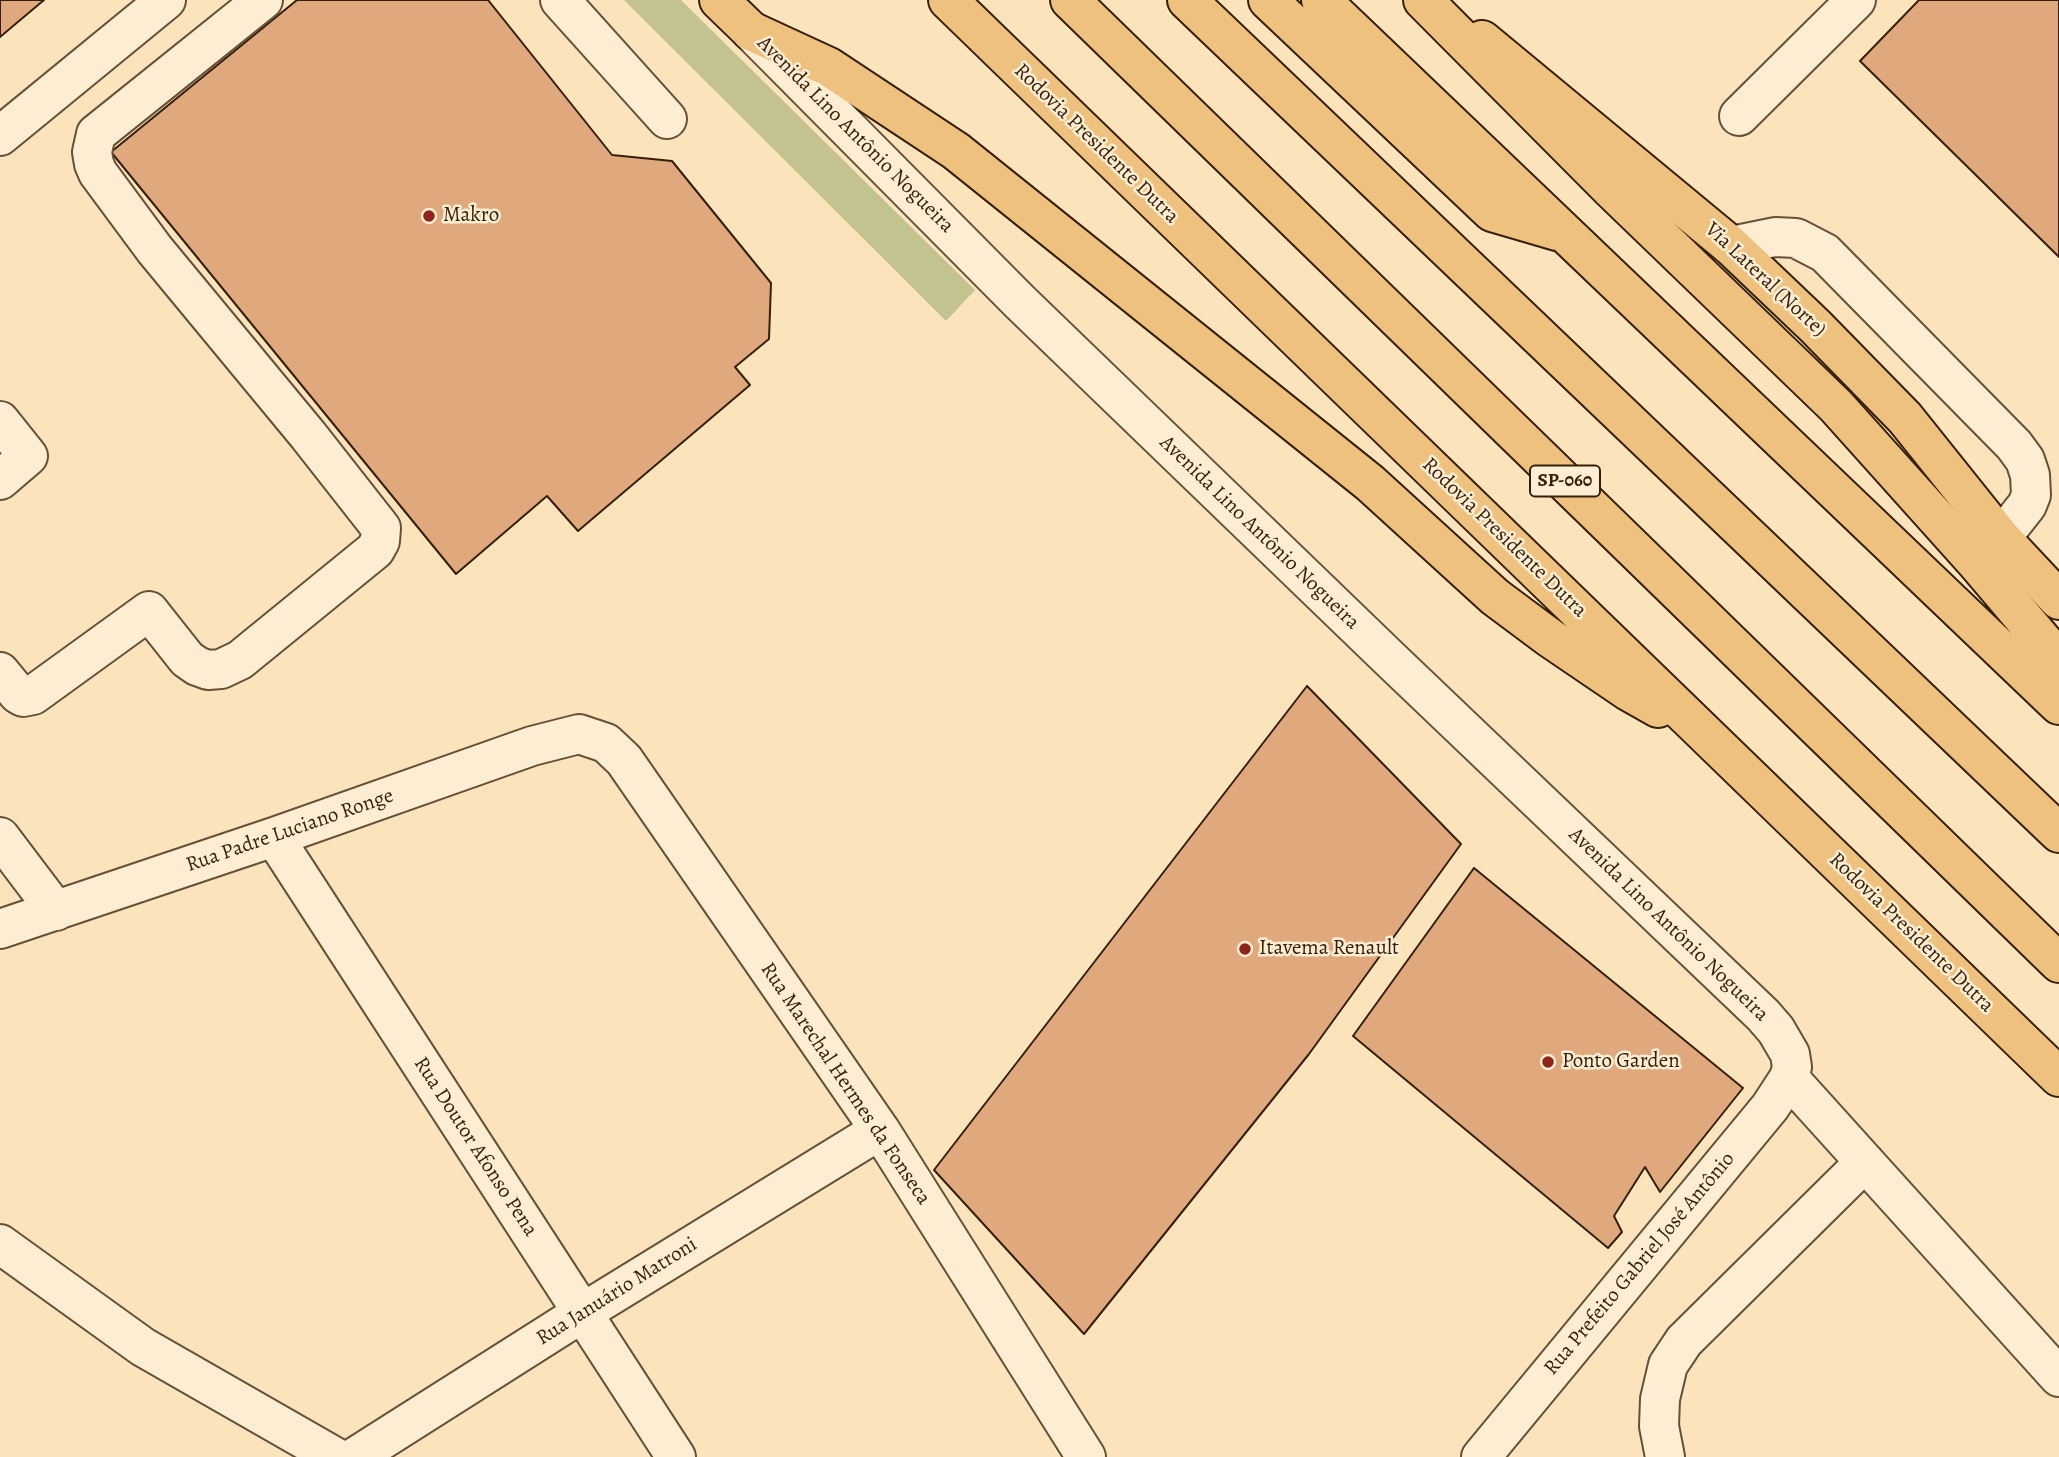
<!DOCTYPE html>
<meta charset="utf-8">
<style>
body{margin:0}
canvas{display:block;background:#fbe4bc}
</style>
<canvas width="2059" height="1457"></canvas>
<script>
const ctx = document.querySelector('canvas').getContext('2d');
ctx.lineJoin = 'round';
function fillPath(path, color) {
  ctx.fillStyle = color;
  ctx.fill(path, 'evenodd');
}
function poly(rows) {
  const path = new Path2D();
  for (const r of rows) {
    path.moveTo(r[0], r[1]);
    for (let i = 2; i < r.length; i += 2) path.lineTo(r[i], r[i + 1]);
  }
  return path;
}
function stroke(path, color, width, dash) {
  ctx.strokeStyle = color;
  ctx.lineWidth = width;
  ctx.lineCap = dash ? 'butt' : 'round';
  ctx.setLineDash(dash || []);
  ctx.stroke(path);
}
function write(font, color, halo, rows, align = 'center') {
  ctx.font = font + ' Alegreya,serif';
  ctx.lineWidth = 5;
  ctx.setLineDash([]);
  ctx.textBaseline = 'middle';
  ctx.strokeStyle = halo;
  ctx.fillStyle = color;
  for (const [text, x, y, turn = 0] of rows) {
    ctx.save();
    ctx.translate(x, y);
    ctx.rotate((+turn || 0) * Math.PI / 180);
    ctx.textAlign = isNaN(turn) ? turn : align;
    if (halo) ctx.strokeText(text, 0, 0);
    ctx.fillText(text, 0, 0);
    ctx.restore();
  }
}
const green = poly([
 [624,0,681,0,975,290,946,321]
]);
const building = poly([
 [0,0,44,0,0,37,0,0],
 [297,0,488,0,612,155,672,161,771,283,769,339,735,367,750,385,578,531,547,496,456,574,111,152,297,0],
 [1919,0,2059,0,2059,257,1860,61,1919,0],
 [1307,686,1461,844,1309,1054,1084,1334,934,1170,1307,686],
 [1474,868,1743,1088,1660,1192,1645,1167,1614,1216,1622,1232,1608,1248,1353,1036,1474,868]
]);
const minor = poly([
 [560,0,667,119],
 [752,32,1020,302,1390,659,1763,1015,1776,1030,1790,1054,1792,1067,1789,1078,1770,1107,1481,1457],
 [1739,116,1856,0],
 [0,136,166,0],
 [1731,246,1775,237,1796,238,1825,253,2014,445,2025,460,2030,475,2031,495,2027,505,2001,538],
 [0,421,28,456,0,480],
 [0,672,18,694,23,697,33,695,149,611,187,659,197,666,208,670,221,669,240,660,375,550,380,541,381,528,308,435,155,250,98,173,94,164,92,152,96,134,263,0],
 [0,837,56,911],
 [274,837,676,1457],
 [0,929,274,837,532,746,579,734,606,743,624,760,880,1130,1086,1457],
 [1789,1078,2059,1377],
 [0,1244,143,1347,335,1457],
 [355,1457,582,1313,880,1130],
 [1665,1457,1659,1426,1660,1399,1668,1365,1684,1341,1865,1162]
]);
const major = poly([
 [719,0,751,31],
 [1482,40,1731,246,1815,326,1905,418,2001,538,2059,600]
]);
const highway = poly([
 [948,0,2059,1077],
 [1070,0,2059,963],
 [1187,0,2059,833],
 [1268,0,1492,212,1557,231],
 [1321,0,2059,705],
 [1423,0,1611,189,1836,406,1975,561,2059,660],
 [751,31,829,67,956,151,1370,483,1495,597,1550,638,1628,691,1658,708]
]);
const markers = [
 [429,216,7,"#8f2418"],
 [1245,949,7,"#8f2418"],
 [1548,1062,7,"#8f2418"]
];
const shields = [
 [1565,481,70]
];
const shieldNames = [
 ["SP-060",1565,481]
];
const streetNames = [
 ["Avenida Lino Antônio Nogueira",855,135,45],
 ["Rodovia Presidente Dutra",1096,144,44],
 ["Via Lateral (Norte)",1765,280,43],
 ["Avenida Lino Antônio Nogueira",1259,533,44],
 ["Rodovia Presidente Dutra",1504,538,44],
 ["Rua Padre Luciano Ronge",290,831,-19],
 ["Avenida Lino Antônio Nogueira",1668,925,44],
 ["Rodovia Presidente Dutra",1911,933,44],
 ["Rua Marechal Hermes da Fonseca",845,1084,56],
 ["Rua Doutor Afonso Pena",475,1147,57],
 ["Rua Prefeito Gabriel José Antônio",1640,1264,-50],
 ["Rua Januário Matroni",617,1292,-32]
];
const poiNames = [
 ["Makro",443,216],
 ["Itavema Renault",1259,949],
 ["Ponto Garden",1562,1062]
];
fillPath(green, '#c2c38e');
fillPath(building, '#e0a97d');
stroke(building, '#351f0b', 2);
stroke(minor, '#665037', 42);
stroke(major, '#351f0b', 42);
stroke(highway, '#351f0b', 42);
stroke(minor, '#fcedd3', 38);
stroke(major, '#eec27e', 38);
stroke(highway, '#eec27e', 38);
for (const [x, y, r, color] of markers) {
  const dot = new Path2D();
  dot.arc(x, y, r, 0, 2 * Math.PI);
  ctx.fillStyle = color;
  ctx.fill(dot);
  stroke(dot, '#fcedd3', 2.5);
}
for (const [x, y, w] of shields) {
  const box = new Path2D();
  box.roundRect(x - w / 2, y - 15.5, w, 31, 5);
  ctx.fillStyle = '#fcedd3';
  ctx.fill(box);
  stroke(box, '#351f0b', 2);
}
write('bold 19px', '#351f0b', null, shieldNames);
write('21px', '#351f0b', '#fcedd3', streetNames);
write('21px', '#351f0b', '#fcedd3', poiNames, 'left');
</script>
